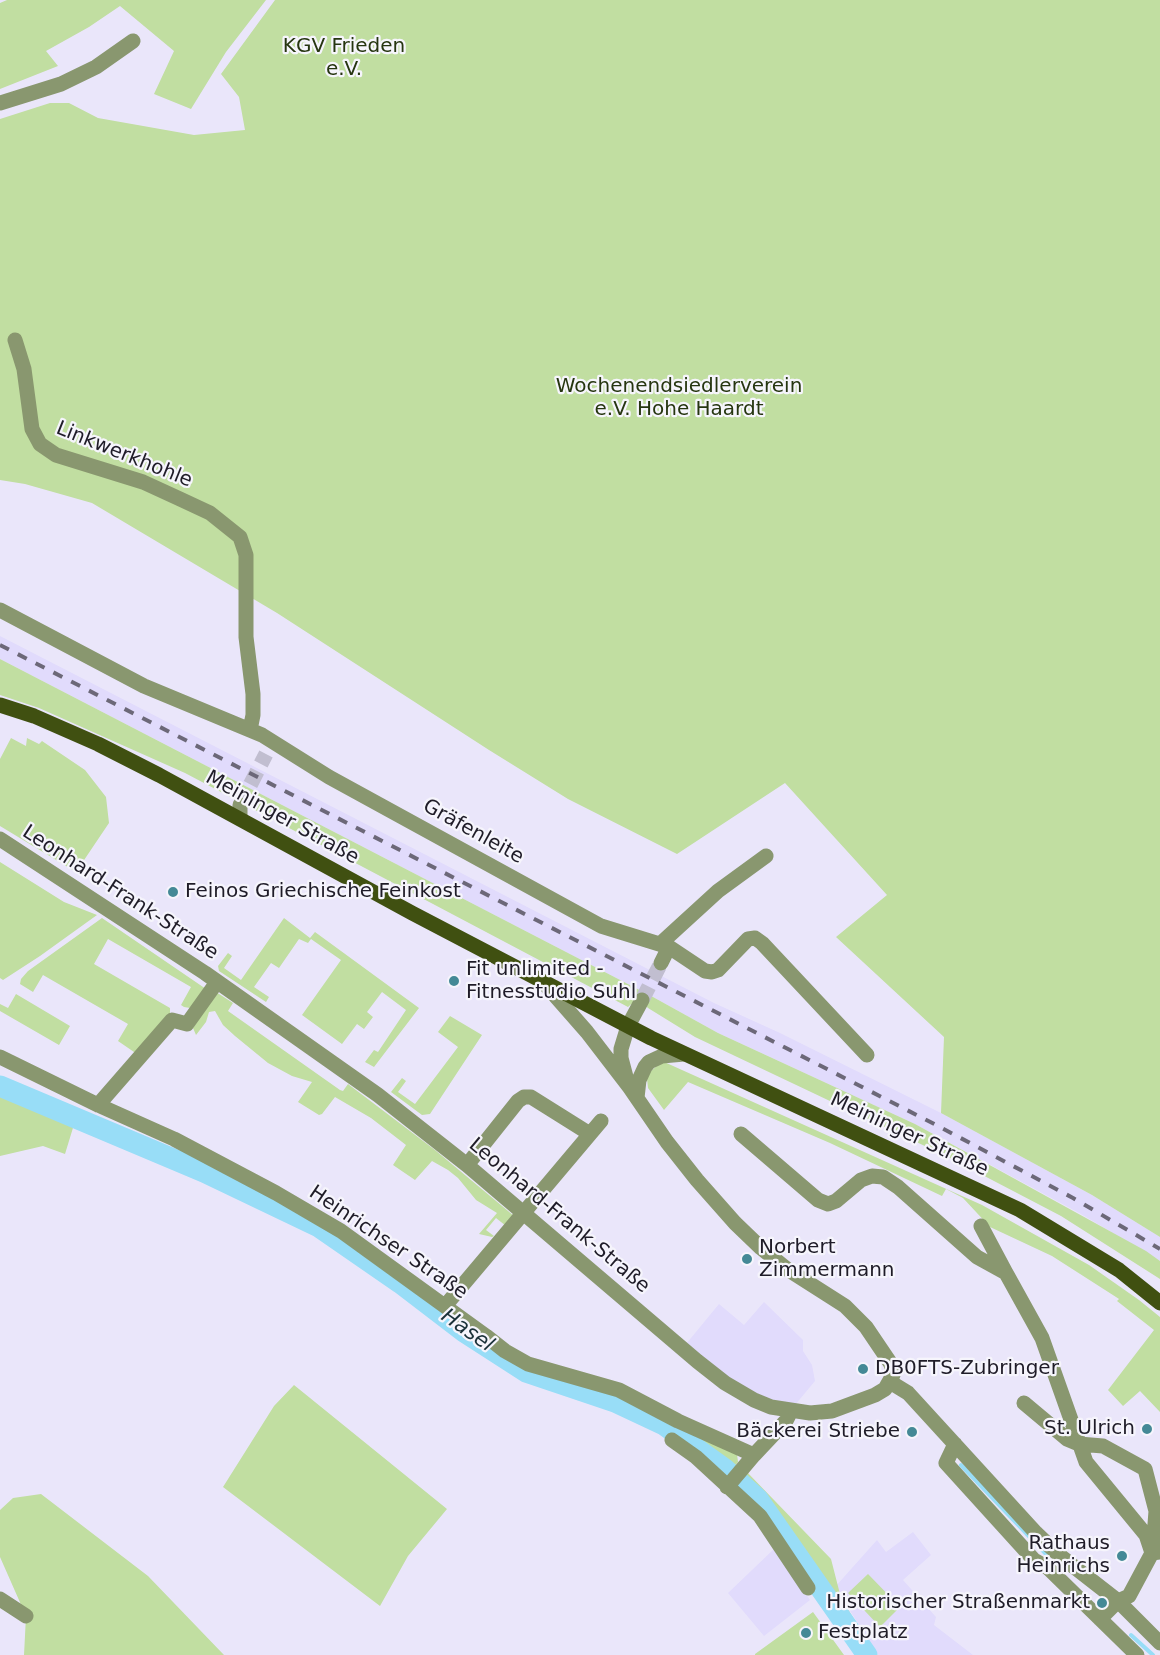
<!DOCTYPE html>
<meta charset="utf-8">
<style>
body{margin:0}
canvas{display:block;background:#eae6fa}
</style>
<canvas width="1160" height="1655"></canvas>
<script>
const ctx = document.querySelector('canvas').getContext('2d');
ctx.lineJoin = 'round';
function fillPath(path, color) {
  ctx.fillStyle = color;
  ctx.fill(path, 'evenodd');
}
function poly(rows) {
  const path = new Path2D();
  for (const r of rows) {
    path.moveTo(r[0], r[1]);
    for (let i = 2; i < r.length; i += 2) path.lineTo(r[i], r[i + 1]);
  }
  return path;
}
function stroke(path, color, width, dash) {
  ctx.strokeStyle = color;
  ctx.lineWidth = width;
  ctx.lineCap = dash ? 'butt' : 'round';
  ctx.setLineDash(dash || []);
  ctx.stroke(path);
}
function write(font, color, halo, rows, align = 'center') {
  ctx.font = font + ' "DejaVu Sans",sans-serif';
  ctx.lineWidth = 4.5;
  ctx.setLineDash([]);
  ctx.textBaseline = 'middle';
  ctx.strokeStyle = halo;
  ctx.fillStyle = color;
  for (const [text, x, y, turn = 0] of rows) {
    ctx.save();
    ctx.translate(x, y);
    ctx.rotate((+turn || 0) * Math.PI / 180);
    ctx.textAlign = isNaN(turn) ? turn : align;
    if (halo) ctx.strokeText(text, 0, 0);
    ctx.fillText(text, 0, 0);
    ctx.restore();
  }
}
const built = poly([
 [0,636,714,1003,780,1033,941,1113,1092,1195,1160,1237,1160,1261,1081,1214,915,1124,718,1033,653,997,0,659],
 [764,1302,803,1340,803,1351,812,1365,815,1381,795,1405,765,1398,724,1375,686,1344,719,1304,744,1325],
 [913,1532,931,1555,903,1580,936,1617,934,1625,973,1655,878,1655,835,1587,877,1540,886,1552],
 [775,1548,810,1600,764,1636,728,1593]
]);
const green = poly([
 [7,0,266,0,226,52,191,109,154,94,174,51,120,6,89,27,46,51,58,66,0,89,0,3],
 [275,0,1160,0,1160,1237,1092,1195,941,1113,944,1037,836,937,887,895,785,783,677,854,568,799,489,750,277,613,92,503,25,484,0,480,0,119,50,103,69,103,98,118,194,135,245,130,239,97,221,74],
 [0,659,653,997,718,1033,915,1124,1146,1251,1160,1261,1160,1279,1061,1216,948,1157,695,1037,648,1008,638,998,628,1007,185,773,39,708,0,695],
 [11,738,26,746,27,738,39,744,42,741,85,770,106,797,109,823,76,872,0,826,0,759],
 [0,862,64,902,97,915,40,956,3,980,0,978],
 [102,918,206,989,190,1008,184,1007,181,1005,191,987,108,939,94,964,170,1008,170,1015,140,1052,134,1052,118,1041,128,1024,43,975,33,992,20,984,21,979,28,971],
 [284,918,310,938,315,932,419,1008,374,1067,365,1062,374,1050,378,1052,406,1010,382,992,367,1012,373,1017,364,1029,357,1024,342,1044,302,1015,341,960,311,939,308,943,299,939,279,968,271,963,254,987,269,997,266,1002,219,971,218,966,228,953,232,956,224,968,241,980],
 [216,992,233,1003,228,1011,340,1090,343,1091,348,1084,435,1150,514,1216,506,1226,496,1218,486,1230,494,1236,492,1237,479,1234,497,1213,476,1200,458,1178,448,1170,432,1161,415,1180,393,1165,406,1145,371,1118,335,1097,322,1114,319,1115,298,1102,312,1082,292,1076,268,1063,235,1036,223,1025,215,1011,209,1012,206,1022,196,1035,193,1028],
 [16,994,70,1026,59,1045,0,1011,0,1004,8,1008],
 [450,1016,482,1035,430,1114,422,1115,391,1092,402,1078,406,1081,398,1092,415,1104,458,1047,438,1032],
 [662,1061,982,1205,1089,1265,1139,1300,1160,1317,1160,1412,1140,1391,1123,1406,1108,1390,1154,1330,1117,1301,1119,1299,1116,1297,1052,1256,990,1227,963,1198,946,1189,942,1196,830,1143,688,1082,664,1110,648,1088,647,1079,649,1073],
 [0,1086,76,1118,65,1154,43,1146,0,1156],
 [294,1385,447,1509,408,1556,380,1606,223,1487,274,1406],
 [686,1430,737,1454,738,1462,735,1466],
 [746,1471,831,1559,841,1598,876,1655,858,1655,797,1561,736,1485],
 [41,1494,148,1576,224,1655,24,1655,26,1616,0,1557,0,1510,13,1498],
 [868,1574,900,1607,880,1627,848,1593],
 [813,1612,844,1655,755,1655,755,1654]
]);
const stream = poly([
 [961,1465,1046,1554],
 [1131,1635,1153,1655]
]);
const river = poly([
 [0,1086,204,1172,319,1227,400,1283,464,1332,526,1372,615,1402,664,1425,725,1469,758,1499,867,1655]
]);
const minorTunnel = poly([
 [240,805,266,754],
 [642,1000,661,963]
]);
const minor = poly([
 [0,103,61,84,96,67,133,41],
 [15,340,24,369,32,429,40,444,56,455,143,482,180,499,210,513,240,537,246,555,246,637,253,694,253,715,250,730],
 [0,610,144,686,262,735,329,777,601,926,669,947,661,963],
 [240,818,240,805],
 [0,839,205,973,378,1095,467,1165,697,1361,725,1383,754,1400,771,1407,810,1413,832,1411,875,1395,885,1389,893,1375,891,1364,866,1327,845,1306,787,1269,761,1248,735,1223,697,1180,667,1142,630,1088,587,1032,544,983],
 [660,944,718,891,766,856],
 [669,947,705,971,712,972,718,970,748,939,755,938,762,943,867,1055],
 [0,1057,98,1105,174,1139,276,1193,341,1231,486,1336,505,1351,528,1364,619,1390,678,1421,754,1455,786,1421,791,1411],
 [626,1077,621,1058,621,1049,628,1026,642,1000],
 [637,1098,639,1080,645,1067,649,1062,662,1056,684,1054],
 [98,1105,172,1020,187,1024,217,982],
 [741,1134,818,1200,828,1204,836,1201,861,1180,872,1176,883,1177,898,1187,977,1257,1006,1273,1042,1338,1086,1462,1146,1535,1152,1553],
 [467,1165,518,1101,524,1097,531,1097,590,1134],
 [981,1226,1006,1273],
 [445,1306,601,1121],
 [890,1382,908,1393,1036,1533,1059,1555,1118,1601,1160,1643],
 [1024,1403,1067,1439,1079,1444,1103,1446,1145,1469,1156,1511,1153,1550],
 [672,1440,696,1457,760,1516,808,1588],
 [955,1444,946,1463,1034,1560,1048,1568,1137,1655],
 [727,1487,754,1455],
 [0,1599,26,1616],
 [1100,1619,1118,1601,1129,1596,1152,1553,1160,1552]
]);
const major = poly([
 [0,705,34,716,98,744,159,775,412,913,651,1038,1020,1210,1119,1270,1160,1303]
]);
const rail = poly([
 [0,645,940,1127,1073,1198,1160,1249]
]);
const markers = [
 [173,892,6,"#448996"],
 [454,981,6,"#448996"],
 [747,1259,6,"#448996"],
 [863,1369,6,"#448996"],
 [1147,1429,6,"#448996"],
 [912,1432,6,"#448996"],
 [1122,1556,6,"#448996"],
 [1102,1603,6,"#448996"],
 [806,1633,6,"#448996"]
];
const parkNames = [
 ["KGV Frieden",344,47],
 ["e.V.",344,70],
 ["Wochenendsiedlerverein",679,387],
 ["e.V. Hohe Haardt",679,410]
];
const streetNames = [
 ["Linkwerkhohle",124,455,22],
 ["Meininger Straße",282,818,29],
 ["Gräfenleite",473,832,29],
 ["Leonhard-Frank-Straße",120,893,33],
 ["Meininger Straße",909,1135,25],
 ["Leonhard-Frank-Straße",559,1216,40],
 ["Heinrichser Straße",388,1243,34]
];
const poiNames = [
 ["Feinos Griechische Feinkost",185,892],
 ["Fit unlimited -",466,970],
 ["Fitnesstudio Suhl",466,993],
 ["Norbert",759,1248],
 ["Zimmermann",759,1271],
 ["DB0FTS-Zubringer",875,1369],
 ["St. Ulrich",1135,1429,"right"],
 ["Bäckerei Striebe",900,1432,"right"],
 ["Rathaus",1110,1544,"right"],
 ["Heinrichs",1110,1567,"right"],
 ["Historischer Straßenmarkt",1090,1603,"right"],
 ["Festplatz",818,1633]
];
const waterNames = [
 ["Hasel",467,1331,35]
];
fillPath(built, '#e1dbfc');
fillPath(green, '#c1dea1');
stroke(stream, '#98ddf7', 4);
stroke(river, '#98ddf7', 21);
stroke(minorTunnel, '#c1bed0', 15, [15, 8]);
stroke(minor, '#89976f', 15);
stroke(major, '#405011', 15);
stroke(rail, '#6c6878', 4, [10, 10]);
for (const [x, y, r, color] of markers) {
  const dot = new Path2D();
  dot.arc(x, y, r, 0, 2 * Math.PI);
  ctx.fillStyle = color;
  ctx.fill(dot);
  stroke(dot, '#f6f5fc', 2);
}
write('20px', '#263610', '#f6f5fc', parkNames);
write('20px', '#1f1c28', '#f6f5fc', streetNames);
write('20px', '#1f1c28', '#f6f5fc', poiNames, 'left');
write('italic 21px', '#1a3139', '#f6f5fc', waterNames);
</script>
